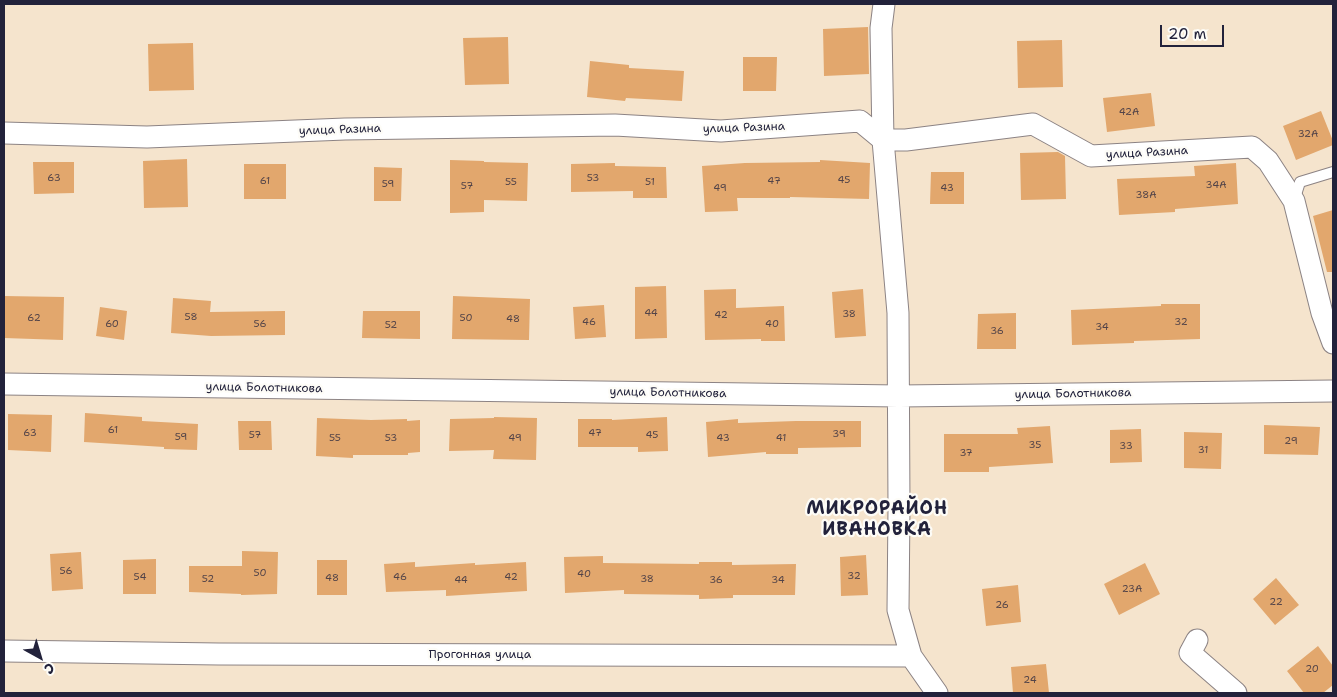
<!DOCTYPE html>
<meta charset="utf-8">
<style>
body{margin:0}
#map{position:relative;width:1337px;height:697px;overflow:hidden;background:#f5e4cd;font-family:"Shantell Sans",sans-serif}
canvas{display:block}
.frame{position:absolute;inset:0;border:5px solid #22223b;pointer-events:none}
.north{position:absolute;left:15px;top:632px;width:50px;height:50px;-webkit-text-stroke:4px #fdfcf7;paint-order:stroke;rotate:141deg;font-size:14px;font-weight:700;line-height:20px;text-align:center;color:#22223b}
.north::after{content:'';display:block;margin:auto;width:18px;height:22px;background:#22223b;clip-path:polygon(50% 0,100% 100%,50% 72%,0 100%)}
.scale{position:absolute;left:1160px;top:25px;width:64px;height:22px;box-sizing:border-box;border:2px solid #22223b;border-top:0;padding-left:6px;font-size:15px;line-height:18px;white-space:nowrap;color:#22223b;-webkit-text-stroke:4px #fdfcf7;paint-order:stroke}
</style>
<div id="map">
<canvas width="1337" height="697"></canvas>
<div class="frame"></div>
<div class="north">С</div>
<div class="scale">20 m</div>
</div>
<script>
const ctx = document.querySelector('canvas').getContext('2d');
ctx.lineJoin = 'round';
function fillPath(path, color) {
  ctx.fillStyle = color;
  ctx.fill(path, 'evenodd');
}
function poly(rows) {
  const path = new Path2D();
  for (const r of rows) {
    path.moveTo(r[0], r[1]);
    for (let i = 2; i < r.length; i += 2) path.lineTo(r[i], r[i + 1]);
  }
  return path;
}
function stroke(path, color, width, dash) {
  ctx.strokeStyle = color;
  ctx.lineWidth = width;
  ctx.lineCap = dash ? 'butt' : 'round';
  ctx.setLineDash(dash || []);
  ctx.stroke(path);
}
function write(font, color, halo, rows, align = 'center') {
  ctx.font = font + ' "Shantell Sans",sans-serif';
  ctx.lineWidth = 4.5;
  ctx.setLineDash([]);
  ctx.textBaseline = 'middle';
  ctx.strokeStyle = halo;
  ctx.fillStyle = color;
  for (const [text, x, y, turn = 0] of rows) {
    ctx.save();
    ctx.translate(x, y);
    ctx.rotate((+turn || 0) * Math.PI / 180);
    ctx.textAlign = isNaN(turn) ? turn : align;
    if (halo) ctx.strokeText(text, 0, 0);
    ctx.fillText(text, 0, 0);
    ctx.restore();
  }
}
const building = poly([
 [868,27,869,74,824,76,823,29],
 [508,37,509,84,465,85,463,38],
 [1062,40,1063,87,1018,88,1017,41],
 [193,43,194,90,149,91,148,44],
 [743,57,777,57,776,91,743,91],
 [590,61,629,65,629,68,684,71,682,101,626,98,625,101,587,97],
 [1151,93,1155,126,1107,132,1103,98],
 [1321,111,1333,141,1333,145,1296,160,1283,126],
 [1058,152,1065,156,1066,199,1021,200,1020,153],
 [187,159,188,207,144,208,143,161],
 [450,160,484,161,484,162,528,163,527,201,484,200,484,212,450,213],
 [820,160,870,163,869,199,790,197,790,198,737,198,738,211,705,212,702,166,745,163,820,162],
 [33,162,74,162,74,193,34,194],
 [615,163,615,166,666,167,667,198,633,198,633,191,571,192,571,164],
 [1236,163,1238,204,1175,209,1175,212,1119,215,1117,179,1195,176,1194,166],
 [244,164,286,164,286,199,244,199],
 [374,167,402,168,401,201,374,201],
 [931,172,964,172,964,204,930,204],
 [1333,210,1333,272,1327,272,1313,216],
 [666,286,667,338,635,339,635,287],
 [736,289,736,308,784,306,785,341,761,341,761,339,705,340,704,290],
 [863,289,866,336,835,338,832,292],
 [4,296,64,297,63,340,4,338],
 [453,296,530,299,529,340,452,339],
 [173,298,211,301,210,312,285,311,285,335,211,336,171,333],
 [1161,304,1200,304,1200,339,1134,341,1134,343,1072,345,1071,310,1161,306],
 [604,305,606,337,575,339,573,307],
 [100,307,127,311,124,340,96,336],
 [363,311,420,311,420,339,362,338],
 [1016,313,1016,349,977,349,978,314],
 [85,413,142,417,142,421,198,424,197,450,164,449,164,447,84,442],
 [8,414,52,415,51,452,8,450],
 [494,417,537,418,536,460,493,459,494,450,449,451,450,419,494,418],
 [667,417,668,451,638,452,638,447,578,447,578,419,612,419,612,420],
 [317,418,371,420,407,419,407,421,420,420,420,452,408,453,408,455,353,455,353,458,316,456],
 [738,419,738,423,796,421,861,421,861,447,798,448,798,454,766,454,766,452,708,457,706,422],
 [238,421,271,421,272,450,239,450],
 [1264,425,1320,427,1318,455,1264,454],
 [1050,426,1053,463,989,467,989,472,944,472,944,434,1018,434,1017,428],
 [1141,429,1142,462,1110,463,1110,430],
 [1184,432,1222,433,1221,469,1184,468],
 [242,551,278,552,277,594,241,595,241,594,189,592,189,566,242,566],
 [81,552,83,589,52,591,50,554],
 [866,555,868,595,841,596,840,557],
 [603,556,603,563,699,564,699,562,732,562,732,565,796,564,795,595,733,595,733,598,699,599,699,595,624,594,624,590,565,593,564,557],
 [156,559,156,594,123,594,123,560],
 [317,560,347,560,347,595,317,595],
 [415,562,415,567,475,563,475,565,526,562,527,591,446,596,446,590,386,592,384,564],
 [1145,563,1160,594,1119,615,1104,584],
 [1276,578,1299,605,1275,625,1253,599],
 [1018,585,1021,622,986,626,982,589],
 [1318,646,1333,666,1333,685,1323,693,1304,693,1287,671],
 [1046,664,1049,693,1013,693,1011,667]
]);
const service = poly([
 [1294,201,1300,182,1333,172]
]);
const minor = poly([
 [884,4,881,28,883,140,898,313,899,508,898,610,911,656],
 [4,133,147,137,345,129,615,125,721,131,860,121,883,140,906,140,1033,124,1091,156,1252,147,1268,161,1294,201,1322,313,1333,343],
 [4,384,899,396,1333,391],
 [1197,640,1190,653,1236,693],
 [4,651,219,654,911,656,937,693]
]);
const numberNames = [
 ["42А",1129,112],
 ["32А",1308,134],
 ["63",54,178],
 ["53",593,178],
 ["45",844,180],
 ["61",265,181],
 ["47",774,181],
 ["55",511,182],
 ["51",650,182],
 ["59",388,184],
 ["34А",1216,185],
 ["57",467,186],
 ["49",720,188],
 ["43",947,188],
 ["38А",1146,195],
 ["44",651,313],
 ["38",849,314],
 ["42",721,315],
 ["58",191,317],
 ["62",34,318],
 ["50",466,318],
 ["48",513,319],
 ["46",589,322],
 ["32",1181,322],
 ["60",112,324],
 ["56",260,324],
 ["40",772,324],
 ["52",391,325],
 ["34",1102,327],
 ["36",997,331],
 ["61",113,430],
 ["63",30,433],
 ["47",595,433],
 ["39",839,434],
 ["57",255,435],
 ["45",652,435],
 ["59",181,437],
 ["55",335,438],
 ["53",391,438],
 ["49",515,438],
 ["43",723,438],
 ["41",781,438],
 ["29",1291,441],
 ["35",1035,445],
 ["33",1126,446],
 ["31",1203,450],
 ["37",966,453],
 ["56",66,571],
 ["50",260,573],
 ["40",584,574],
 ["32",854,576],
 ["54",140,577],
 ["46",400,577],
 ["42",511,577],
 ["48",332,578],
 ["52",208,579],
 ["38",647,579],
 ["44",461,580],
 ["36",716,580],
 ["34",778,580],
 ["23А",1132,589],
 ["22",1276,602],
 ["26",1002,605],
 ["20",1312,669],
 ["24",1030,680]
];
const streetNames = [
 ["улица Разина",744,128,-2],
 ["улица Разина",340,130,-2],
 ["улица Разина",1147,153,-3],
 ["улица Болотникова",264,388,1],
 ["улица Болотникова",668,393,1],
 ["улица Болотникова",1073,394,-1],
 ["Прогонная улица",480,655]
];
const districtNames = [
 ["МИКРОРАЙОН",877,509],
 ["ИВАНОВКА",877,530]
];
fillPath(building, '#e2a76d');
stroke(service, '#8c8384', 12);
stroke(minor, '#8c8384', 23);
stroke(service, '#fff', 10);
stroke(minor, '#fff', 21);
write('10px', '#524348', null, numberNames);
write('12px', '#22223b', '#fdfcf7', streetNames);
ctx.letterSpacing = '1px';
write('bold 18px', '#22223b', '#fdfcf7', districtNames);
ctx.letterSpacing = '0px';
</script>
